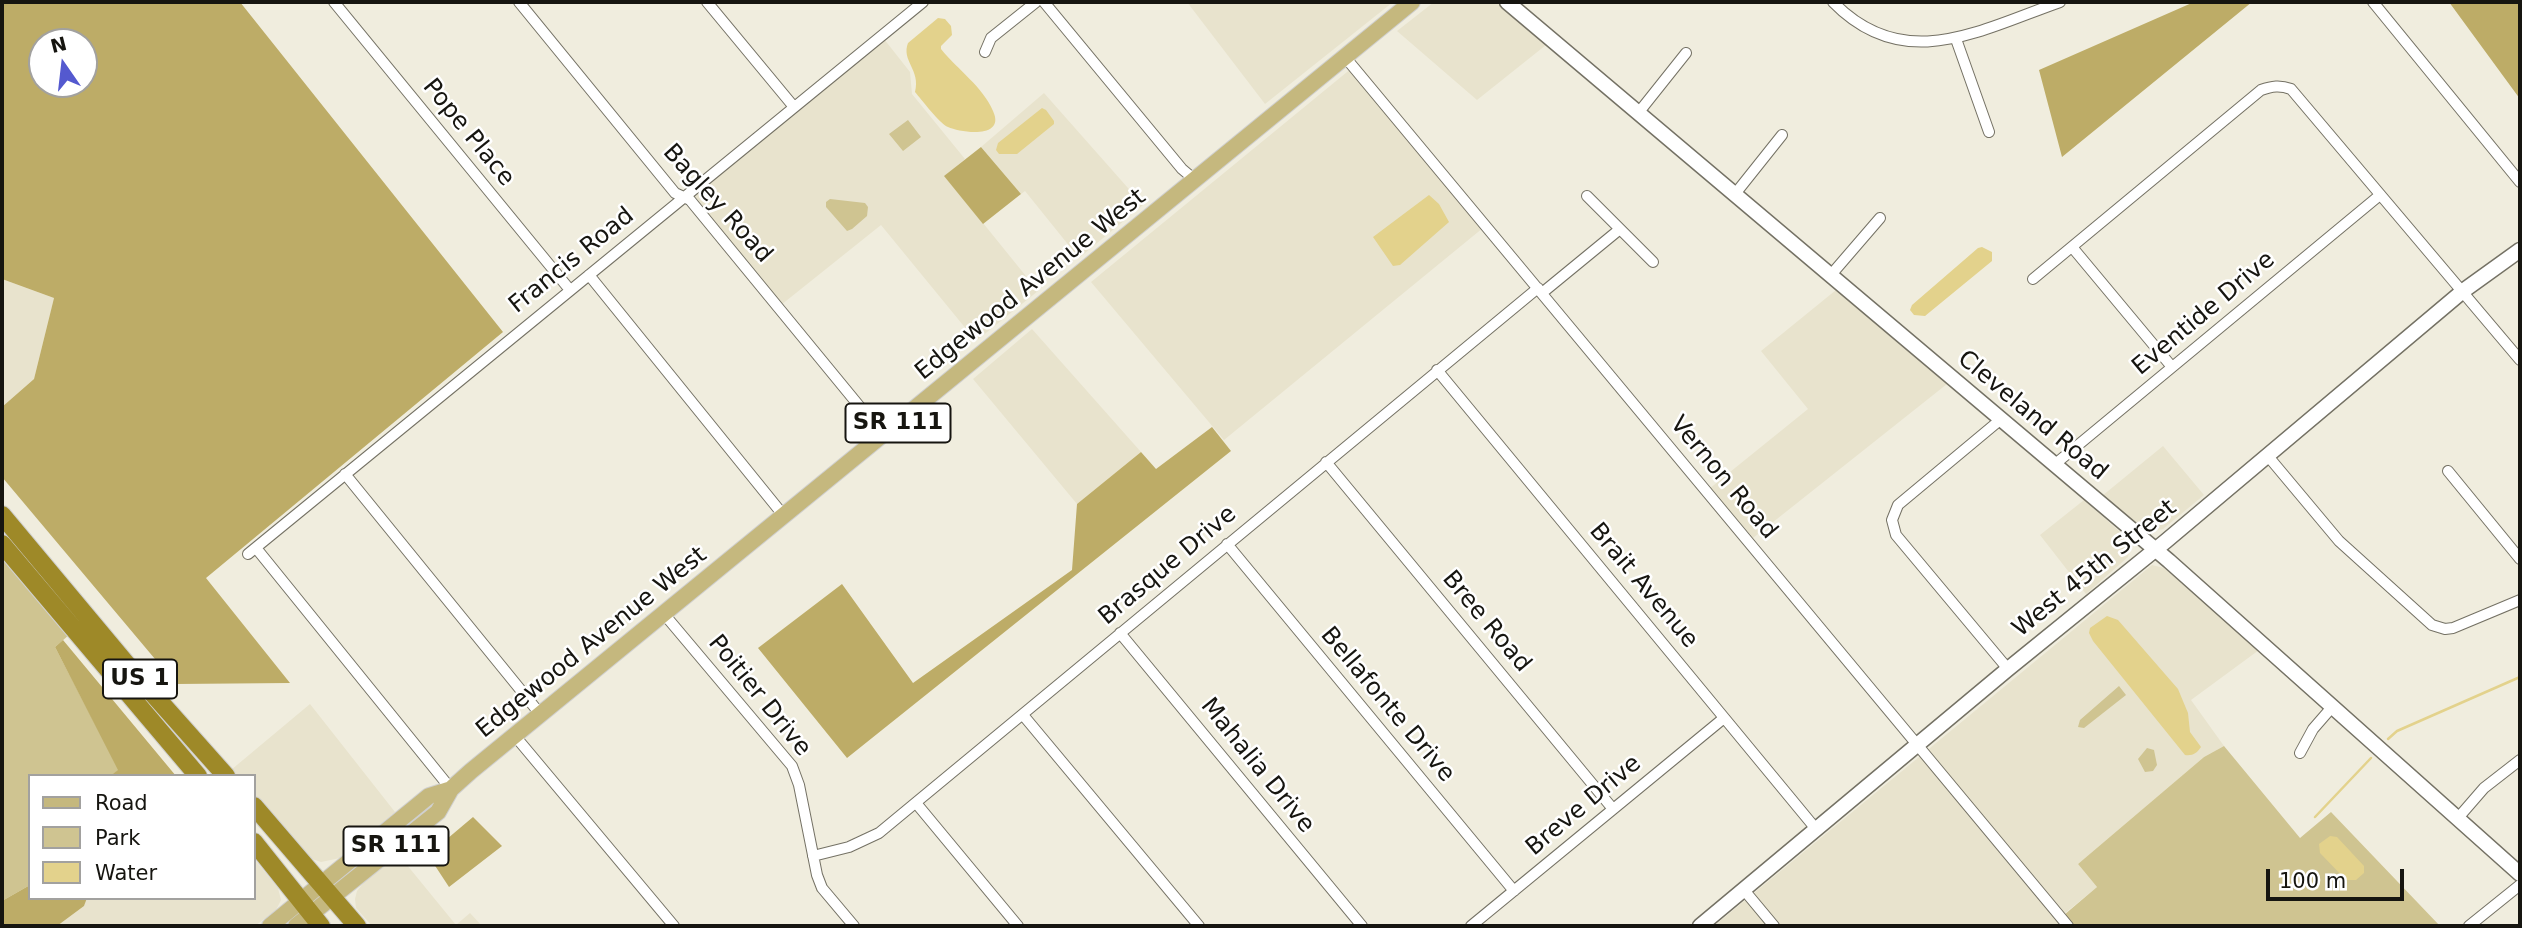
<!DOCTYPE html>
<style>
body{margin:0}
#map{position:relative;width:2522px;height:928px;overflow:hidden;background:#f0edde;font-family:"DejaVu Sans",sans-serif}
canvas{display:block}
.frame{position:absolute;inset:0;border:4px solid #161510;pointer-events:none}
.legend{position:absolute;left:28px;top:774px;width:228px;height:126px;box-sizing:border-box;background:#fff;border:2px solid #a2a19f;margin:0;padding:9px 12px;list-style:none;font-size:21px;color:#161510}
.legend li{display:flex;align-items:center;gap:14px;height:35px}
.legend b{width:35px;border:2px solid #a2a19f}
.north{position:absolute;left:28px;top:28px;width:70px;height:70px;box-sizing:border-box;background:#fff;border:2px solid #a2a19f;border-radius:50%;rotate:346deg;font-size:19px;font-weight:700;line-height:28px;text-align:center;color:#161510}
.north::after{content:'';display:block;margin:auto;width:24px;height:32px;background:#5459cf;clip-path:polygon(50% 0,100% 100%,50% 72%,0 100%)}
.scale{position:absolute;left:2266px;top:869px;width:138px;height:32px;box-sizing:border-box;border:4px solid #161510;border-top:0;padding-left:9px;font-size:21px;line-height:24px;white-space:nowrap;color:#161510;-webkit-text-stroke:5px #fff;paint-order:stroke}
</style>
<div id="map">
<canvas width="2522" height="928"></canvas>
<div class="frame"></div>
<ul class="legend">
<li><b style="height:9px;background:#c5b87e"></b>Road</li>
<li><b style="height:19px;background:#cfc491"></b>Park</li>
<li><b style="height:19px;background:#e3d28c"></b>Water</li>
</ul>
<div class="north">N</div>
<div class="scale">100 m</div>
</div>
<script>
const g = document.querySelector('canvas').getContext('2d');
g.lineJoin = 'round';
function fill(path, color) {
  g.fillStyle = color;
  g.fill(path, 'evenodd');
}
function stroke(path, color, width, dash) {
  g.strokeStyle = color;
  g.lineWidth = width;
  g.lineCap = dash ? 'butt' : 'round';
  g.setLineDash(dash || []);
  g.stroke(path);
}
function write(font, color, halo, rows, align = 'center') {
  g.font = font + ' "DejaVu Sans",sans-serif';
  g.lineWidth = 5;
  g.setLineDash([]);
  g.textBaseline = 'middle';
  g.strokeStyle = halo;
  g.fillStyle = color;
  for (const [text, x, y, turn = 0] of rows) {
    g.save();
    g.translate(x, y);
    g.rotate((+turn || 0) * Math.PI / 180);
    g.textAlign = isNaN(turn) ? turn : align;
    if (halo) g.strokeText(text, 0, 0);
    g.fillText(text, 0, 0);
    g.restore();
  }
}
const built = new Path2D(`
 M1187,2H1393L1265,104Z
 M1434,2H1496L1546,45L1477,100L1397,31Z
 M884,39L910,72L912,94L965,159L945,176L1038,291L976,341L881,225L781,305L693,195Z
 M1358,63L1489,223L1224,440L1091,282Z
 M1044,93L1143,205L1079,258L1025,191L1021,194L981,147Z
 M2,279L54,298L34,379L2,407Z
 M1836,290L1947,384L1753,538L1709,489L1808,409L1761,351Z
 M1032,329L1141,452L1077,504L973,379Z
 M2163,446L2204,495L2163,529L2148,532L2141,529L2102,496Z
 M2084,500L2129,540L2131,545L2128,557L2086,594L2040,535Z
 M2152,565L2164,568L2259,650L2191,700L2224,746L2204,757L2078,864L2097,887L2064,914L2074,926H1714Z
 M310,704L395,812L340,858L321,862L309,858L254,797V776H236L231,770Z
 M398,854L456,925L470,913L482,926H372L356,908L355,899L357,891L364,882Z
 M254,859L278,888L281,900L276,910L255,926H57L84,906L87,898H254Z`);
const green = new Path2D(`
 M908,120L921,137L903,151L889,134Z
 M830,199L865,203L868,207L867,216L852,229L847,231L826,207V202Z
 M2,554L69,635L55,647L119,770L110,776H30V885L2,901Z
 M2119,686L2126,695L2084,728L2078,727L2080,720Z
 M2224,746L2300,838L2331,812L2440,926H2074L2064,915L2097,887L2078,864L2204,757Z
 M2147,748L2154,750L2157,765L2153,771L2145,772L2138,759Z`);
const forest = new Path2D(`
 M2,2H240L503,332L206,578L290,683L176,684L2,477V407L34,379L54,298L2,279ZM84,42V84H42V42Z
 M2194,2H2252L2062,157L2039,70Z
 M2449,2H2520V99Z
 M981,147L1021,194L983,224L944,176Z
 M1212,427L1231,451L847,758L758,648L842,584L913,683L1072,570L1077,504L1141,452L1156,469Z
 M63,640L176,776H110L118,770L55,647Z
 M473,817L502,846L449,887L428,855Z
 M30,885V898H87L84,906L57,926H2V901Z`);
const water = new Path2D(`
 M938,18L945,19L951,26L952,35L941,46V49C958,70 983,87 993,111C1006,139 961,133 948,127C940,124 921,99 915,92C921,70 901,61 908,43Z
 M1042,108L1046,110L1054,121V124L1017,154H999L996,150L998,143Z
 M1429,195L1439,204L1449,222L1400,265L1393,266L1373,237Z
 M1982,247L1992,252V261L1925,316L1914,315L1910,310L1912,305L1978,248Z
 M2107,616L2118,620L2178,689L2188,713L2190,732L2201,747C2197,753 2193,756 2185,755L2093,641L2089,633L2090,628Z
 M2330,836L2337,837L2364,866V873L2356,880H2346L2320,853L2319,844Z`);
const stream = new Path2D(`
 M2388,739L2397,731L2520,677
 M2315,817L2371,758`);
const street = new Path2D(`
 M334,2L570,290
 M519,2L675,193L690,200L883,435
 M707,2L794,107
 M1044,2L1182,169L1195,180
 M1833,2C1904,75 1980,30 2060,2
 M2373,2L2520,182
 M1956,39L1989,132
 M985,52L991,38L1036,2
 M1345,57L2068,926
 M1639,112L1686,53
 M1735,194L1782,135
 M1587,196L1653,262
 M2072,247L2172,367
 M589,275L784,516
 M1830,276L1880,218
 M2033,279L2261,90C2272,86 2280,85 2291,89L2520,360
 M1542,293L1620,229
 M1437,370L1816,829
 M2000,420L1898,505L1892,520L1896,535L2008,669
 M2267,455L2339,541L2432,625L2445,629L2453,628L2520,600
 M1326,462L1613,809
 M2054,465L2380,195
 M2448,471L2520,559
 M345,474L541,715
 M1227,544L1514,891
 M256,548L451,789
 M248,554L923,2
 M664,614L792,766L799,785L817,875L822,888L854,926
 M1120,633L1362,926
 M1023,715L1199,926
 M515,736L674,926
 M2300,753L2313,729L2333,706
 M916,803L1018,926
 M2458,818L2484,788L2520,760
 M813,856L849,847L879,833L1538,288
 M1744,890L1774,926
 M1471,926L1724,718
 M2469,926L2520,885`);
const secondary = new Path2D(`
 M1507,2L2169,561L2520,874
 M1700,926L2008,669L2166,541L2463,291L2520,250`);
const primary = new Path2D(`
 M270,926L429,796L451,789
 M296,926L438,812L451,789L471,771L1412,2`);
const highway = new Path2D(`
 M2,515L129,667L226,776
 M2,544L198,776
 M254,806L357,926
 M254,842L321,926`);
const shields = [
 [898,423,105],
 [140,679,74],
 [396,846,105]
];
const shieldNames = [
 ["SR 111",898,423],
 ["US 1",140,679],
 ["SR 111",396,846]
];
const streetNames = [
 ["Pope Place",468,133,51],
 ["Bagley Road",717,204,48],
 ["Francis Road",572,261,-39],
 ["Edgewood Avenue West",1031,285,-39],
 ["Eventide Drive",2204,314,-40],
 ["Cleveland Road",2032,416,40],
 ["Vernon Road",1723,478,50],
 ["Brasque Drive",1168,566,-40],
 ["West 45th Street",2095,569,-39],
 ["Brait Avenue",1643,586,50],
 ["Bree Road",1486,622,50],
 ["Edgewood Avenue West",592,643,-39],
 ["Poitier Drive",759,696,51],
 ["Bellafonte Drive",1387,705,50],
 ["Mahalia Drive",1257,766,51],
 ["Breve Drive",1584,806,-40]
];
fill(built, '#e8e3cd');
fill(green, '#cfc491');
fill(forest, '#bdac67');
fill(water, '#e3d28c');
stroke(stream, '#e3d28c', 2.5);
stroke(street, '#747164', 12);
stroke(secondary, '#747164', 17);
stroke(primary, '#d0d0cf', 18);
stroke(highway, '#d0d0cf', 20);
stroke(street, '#fff', 10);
stroke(secondary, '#fff', 14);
stroke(primary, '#c5b87e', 16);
stroke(highway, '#9e8928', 18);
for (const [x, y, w] of shields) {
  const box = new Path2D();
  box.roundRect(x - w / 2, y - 19.5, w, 39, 5);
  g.fillStyle = '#fff';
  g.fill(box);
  stroke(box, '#161510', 2);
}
write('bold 23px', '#161510', null, shieldNames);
write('24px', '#161510', '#fff', streetNames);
</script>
